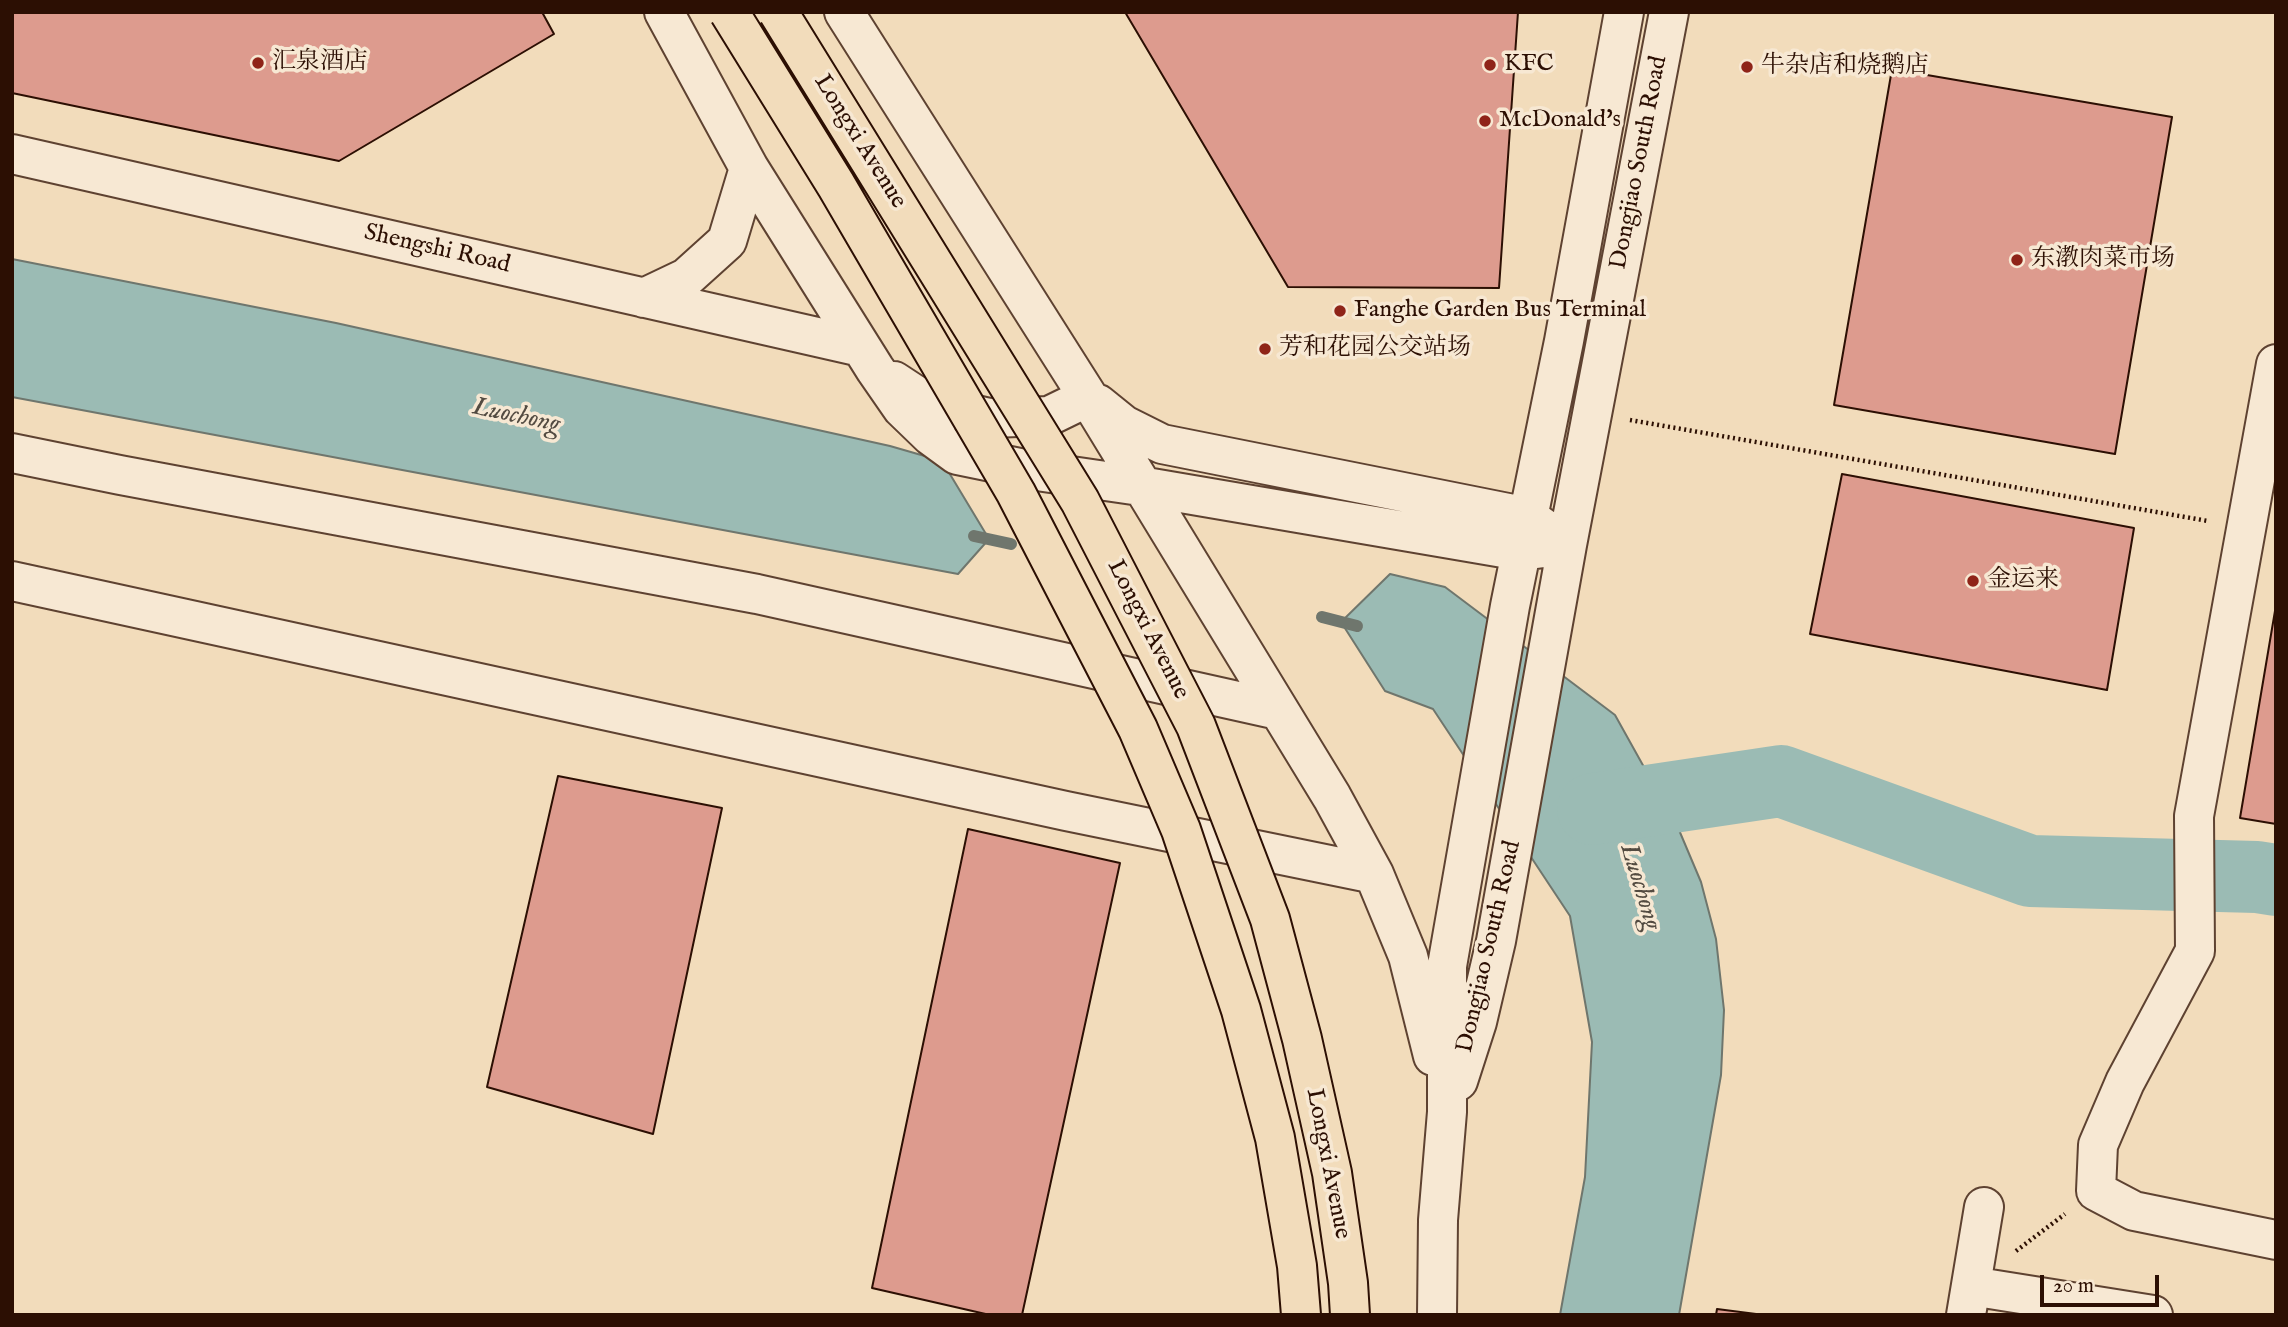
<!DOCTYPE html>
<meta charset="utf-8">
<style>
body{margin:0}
#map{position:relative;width:2288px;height:1327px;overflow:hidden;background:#f2dcbb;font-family:"IM FELL English",serif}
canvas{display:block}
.frame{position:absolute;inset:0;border:14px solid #2c0f03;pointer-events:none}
.scale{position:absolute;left:2040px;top:1275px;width:119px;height:32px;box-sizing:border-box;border:4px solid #2c0f03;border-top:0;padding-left:9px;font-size:21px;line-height:24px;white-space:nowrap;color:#2c0f03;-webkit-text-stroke:5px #f7e8d3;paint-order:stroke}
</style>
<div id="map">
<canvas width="2288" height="1327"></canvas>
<div class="frame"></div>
<div class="scale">20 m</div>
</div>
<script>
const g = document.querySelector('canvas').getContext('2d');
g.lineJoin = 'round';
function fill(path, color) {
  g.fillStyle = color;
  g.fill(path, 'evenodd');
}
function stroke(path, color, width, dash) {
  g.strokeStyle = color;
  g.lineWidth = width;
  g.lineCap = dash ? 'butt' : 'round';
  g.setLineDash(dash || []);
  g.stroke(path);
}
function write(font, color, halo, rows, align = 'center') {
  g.font = font + ' "IM FELL English","Noto Serif SC",serif';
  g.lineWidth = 7;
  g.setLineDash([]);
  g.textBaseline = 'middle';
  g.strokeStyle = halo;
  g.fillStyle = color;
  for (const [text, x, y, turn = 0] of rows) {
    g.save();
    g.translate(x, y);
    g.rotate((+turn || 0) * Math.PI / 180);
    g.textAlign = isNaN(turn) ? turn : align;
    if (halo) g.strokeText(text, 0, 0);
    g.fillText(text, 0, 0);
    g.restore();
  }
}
const water = new Path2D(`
 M12,259L336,323L890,446L942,461L989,539L958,574L12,397Z
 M1390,574L1445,587L1615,715L1679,830L1701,882L1716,939L1724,1010L1721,1075L1679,1315H1560L1585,1177L1592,1042L1570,916L1433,709L1385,691L1341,622Z`);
const stream = new Path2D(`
 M974,536L1011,544
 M1322,617L1357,626`);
const river = new Path2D(`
 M1593,809L1781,781L2030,871L2257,877L2276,880`);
const building = new Path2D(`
 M12,12H542L554,34L339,161L12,93Z
 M1125,12H1518L1499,288L1288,287Z
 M1892,69L2172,117L2115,454L1834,405Z
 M1842,474L2134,528L2107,690L1810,634Z
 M2276,605V824L2240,818Z
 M558,776L722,808L653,1134L487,1087Z
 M968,829L1120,863L1022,1315H990L872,1288Z
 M1717,1309L1764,1315H1716Z`);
const path = new Path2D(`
 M1630,420L2208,521
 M2016,1251L2065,1214`);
const minor = new Path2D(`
 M664,12L749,168L875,369L902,408L931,436L957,455L1030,470L1140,486L1521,551L1567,545
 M844,12L1088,397L1332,797L1374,874L1408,956L1433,1056
 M12,154L861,347
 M644,298L686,278L727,241L749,168
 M2276,364L2194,816L2195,951L2125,1082L2098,1145L2096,1191L2134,1211L2276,1240
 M894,381L929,404L989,418L1049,416L1088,397
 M1098,404L1124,425L1162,444L1528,517L1549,532
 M12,453L120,475L757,594L1278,710
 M12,581L1066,811L1374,874
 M1458,1081L1477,1022L1496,941L1567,545L1669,12
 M1971,1286L2153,1315
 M1437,1315L1438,1220L1447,1112V966L1510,606L1564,341L1624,12
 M1966,1315L1984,1207`);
const majorBridge = new Path2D(`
 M729,12L836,185L1016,493L1138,729L1181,830L1241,1010L1275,1138L1297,1266L1301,1315
 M778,12L1080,501L1196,726L1270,919L1302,1039L1332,1173L1348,1283L1350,1315`);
const markers = [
 [258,63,7,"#8f2418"],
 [1490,65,7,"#8f2418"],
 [1747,67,7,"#8f2418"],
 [1485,121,7,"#8f2418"],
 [2017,260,7,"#8f2418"],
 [1340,311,7,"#8f2418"],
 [1265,349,7,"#8f2418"],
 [1973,581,7,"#8f2418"]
];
const poiNames = [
 ["汇泉酒店",272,63],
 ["KFC",1504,65],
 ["牛杂店和烧鹅店",1761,67],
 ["McDonald's",1499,121],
 ["东漖肉菜市场",2031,260],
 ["Fanghe Garden Bus Terminal",1354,311],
 ["芳和花园公交站场",1279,349],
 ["金运来",1987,581]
];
const streetNames = [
 ["Longxi Avenue",859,142,58],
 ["Dongjiao South Road",1640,163,-79],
 ["Shengshi Road",437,250,13],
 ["Longxi Avenue",1147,630,63],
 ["Dongjiao South Road",1490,947,-77],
 ["Longxi Avenue",1327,1164,79]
];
const waterNames = [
 ["Luochong",516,417,12],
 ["Luochong",1639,887,73]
];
fill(water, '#9bbbb4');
stroke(water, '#6f766d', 2);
stroke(stream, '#6f766d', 12);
stroke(river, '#9bbbb4', 72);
fill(building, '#dd9b8e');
stroke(building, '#2c0f03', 2);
stroke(minor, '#5e4231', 42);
stroke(path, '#2c0f03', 4.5, [2, 3.5]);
stroke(minor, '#f7e8d3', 38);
stroke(majorBridge, '#2c0f03', 42, []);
stroke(majorBridge, '#f2dcbb', 38);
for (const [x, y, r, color] of markers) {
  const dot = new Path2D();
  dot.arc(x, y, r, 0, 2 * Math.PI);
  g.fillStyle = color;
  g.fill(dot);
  stroke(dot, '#f7e8d3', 2.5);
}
write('24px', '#2c0f03', '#f7e8d3', poiNames, 'left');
write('24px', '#2c0f03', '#f7e8d3', streetNames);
write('italic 26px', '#534b41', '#f7e8d3', waterNames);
</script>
